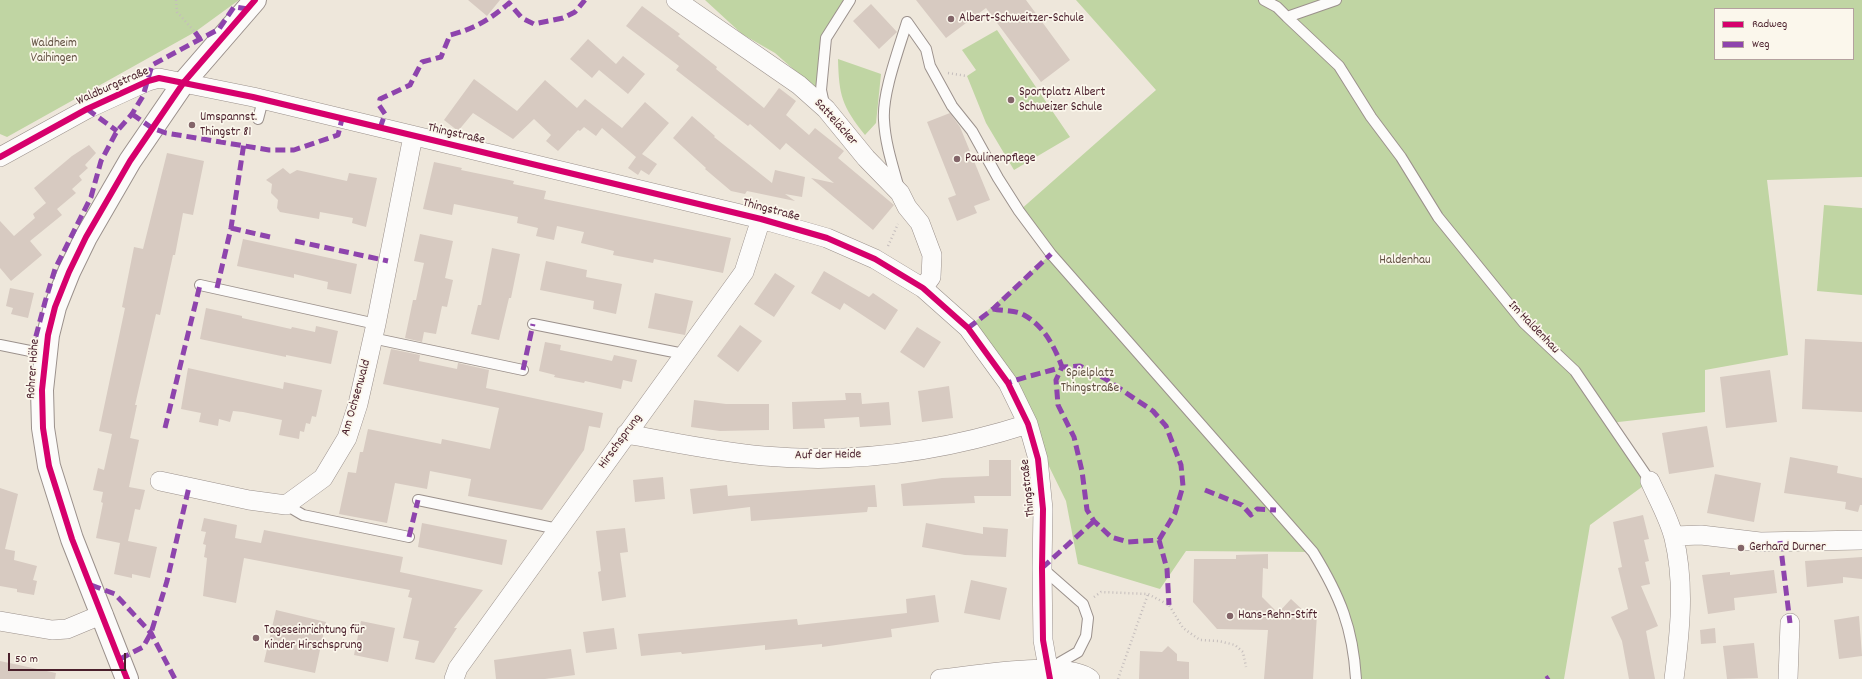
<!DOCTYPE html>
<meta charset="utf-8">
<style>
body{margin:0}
#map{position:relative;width:1862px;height:679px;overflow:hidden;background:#eee7db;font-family:Dekko,sans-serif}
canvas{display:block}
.legend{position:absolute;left:1714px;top:8px;width:140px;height:52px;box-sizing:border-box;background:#fbf7ec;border:1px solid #b4a19f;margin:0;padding:5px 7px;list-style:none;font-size:12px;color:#4a1f2b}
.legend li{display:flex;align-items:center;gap:8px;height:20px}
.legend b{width:20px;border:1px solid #b4a19f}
.scale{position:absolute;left:8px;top:653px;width:118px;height:18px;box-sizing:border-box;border:2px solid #4a1f2b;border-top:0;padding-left:5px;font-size:12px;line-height:14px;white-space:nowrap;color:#4a1f2b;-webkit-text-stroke:3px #fbf7ec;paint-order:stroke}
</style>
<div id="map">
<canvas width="1862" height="679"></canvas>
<ul class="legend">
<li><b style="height:5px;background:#d6006c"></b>Radweg</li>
<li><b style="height:5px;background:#8e44ad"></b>Weg</li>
</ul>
<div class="scale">50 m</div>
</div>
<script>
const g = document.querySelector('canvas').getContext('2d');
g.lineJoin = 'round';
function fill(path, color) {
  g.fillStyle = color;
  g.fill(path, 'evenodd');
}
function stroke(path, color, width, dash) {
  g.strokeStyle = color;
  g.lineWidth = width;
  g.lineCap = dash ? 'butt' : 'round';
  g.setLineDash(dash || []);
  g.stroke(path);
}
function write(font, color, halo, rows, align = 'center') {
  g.font = font + ' Dekko,sans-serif';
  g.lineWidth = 3.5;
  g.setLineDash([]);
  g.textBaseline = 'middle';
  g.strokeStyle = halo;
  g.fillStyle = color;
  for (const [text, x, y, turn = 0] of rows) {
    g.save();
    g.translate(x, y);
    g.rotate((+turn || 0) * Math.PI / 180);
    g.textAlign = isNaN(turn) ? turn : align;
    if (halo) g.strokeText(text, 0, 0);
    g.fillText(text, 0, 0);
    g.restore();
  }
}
const green = new Path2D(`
 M0,0H239L195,32L7,137L0,134Z
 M705,0H852L826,38V109L801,76L775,53L742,34Z
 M1076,0H1862V177L1767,180L1788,355L1705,370V412L1610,423L1650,481L1590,525L1564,679H1356L1345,613L1313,552L1186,551L1160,589L1078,564L1066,501L1008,383L968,328L1051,254L1019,211L1156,90ZM1715,9H1853V59H1715Z
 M997,30L1070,137L1014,170L986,123L967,76L976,70L962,50Z
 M838,59L881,74L876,123L865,135C842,106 839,96 838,59Z
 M1824,205L1862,208V295L1817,291Z`);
const building = new Path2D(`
 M468,0H500L487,16Z
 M916,0H1026L1070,60L1041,82L986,8L946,38Z
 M871,4L897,32L879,49L853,21Z
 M642,6L680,34L678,36L717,67L716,69L764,108L779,88L796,101L786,115L809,135L815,128L844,151L838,158L894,205L873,230L811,178L834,183L786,143L780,150L750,124L748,126L676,70L679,66L626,26Z
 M588,39L616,64L623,56L645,74L628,94L599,70L592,78L570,59Z
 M474,79L517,111L545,80L577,108L585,99L622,128L645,102L669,123L642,154L657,164L649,175L641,170L638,175L628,168L636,157L602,128L596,136L584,127L580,131L578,130L558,151L546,141L551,135L534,119L513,139L473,113L458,131L444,120Z
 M950,113L960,127L990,200L974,206L977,213L957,221L948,198L956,195L927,122Z
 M692,116L715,136L714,137L772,183L775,170L805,177L802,197L785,194L795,201L747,191L745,194L731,191L705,169L706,168L673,138Z
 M89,145L96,153L85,165L88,168L79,176L82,180L72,189L76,193L57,209L62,215L30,241L42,255L11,281L0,268V221L14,236L35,218L33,214L46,203L34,188L72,156Z
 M167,153L204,161L193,215L183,213L175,255H173L160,315L156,314L135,405H137L130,438L139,440L129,487L145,490L140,510L135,509L128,541L157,547L150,578L132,574V578L114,574L120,543L96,538L103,503L101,502L103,492L93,490L98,468L104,470L112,434L99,431L125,308L122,307L134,247L143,249Z
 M434,162L462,168L461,170L514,181L513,184L546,191L544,199L731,238L723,273L654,259L653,263L613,255L614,251L581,243L584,232L557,226L554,240L536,236L538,228L517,223L518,217L454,204L452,215L423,209Z
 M283,168L290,174L297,170L347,181L349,173L377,178L366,227L352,223L353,218L320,212L319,219L280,212L277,208L278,200L271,193L272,184L266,180Z
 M420,234L453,241L445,278L453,280L447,307L442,306L436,334L424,332L422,342L405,338L413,300H416L424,263L414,261Z
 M243,239L357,264L351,294L327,289L328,282L294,274V278L237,266Z
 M492,248L520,254L511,298H509L499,340L471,334L478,305H481Z
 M546,261L587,270L586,277L622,284L616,314L593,309L594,301L540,290Z
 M824,271L869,297L873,293L898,310L885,330L844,303L840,310L811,293Z
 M775,273L795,286L774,317L754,304Z
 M10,288L34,293L28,318L11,314L13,308L6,306Z
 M655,293L693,301L685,335L648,328Z
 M206,308L242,316V318L291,329L292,327L315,332L316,326L338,331L331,364L286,355V357L200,339Z
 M740,325L762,341L738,372L717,356Z
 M917,327L941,342L924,368L900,352Z
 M1805,339L1862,342V412L1802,409Z
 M545,342L561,345L560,350L603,359L612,361L614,355L637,360L632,382L623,380L621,389L585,381L584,383L554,377L555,375L539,371Z
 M391,349L420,355L419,361L457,369L458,363L489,370L486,388L603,413L600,428L589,426L584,450L542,510L468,496L471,479L430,471L427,489L395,483L387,523L339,514L348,472L356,473L360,452H363L368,429L441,444L442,439L490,449L499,408L383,384Z
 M188,368L283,389L284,382L322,390L316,417L312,416L310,424L306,423L304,432L300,431L299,439L279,435L282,420L243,412L233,411L230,422L219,419L218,426L199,422L201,413L181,409Z
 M1770,370L1777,422L1726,428L1720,377Z
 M949,386L953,418L922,422L918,391Z
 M845,393H861L862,404L889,402L891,425L860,427L859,417L824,419L825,428L793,429L792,402L846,400Z
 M694,400L726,404H769V430L720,431L691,427Z
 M1707,426L1714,467L1669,474L1662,433Z
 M1790,457L1838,466L1837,473L1862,478V505H1860L1858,512L1845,509L1846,502L1784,493Z
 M989,460H1011V496H974L975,503L903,506L901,484L942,478L989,476Z
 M1715,474L1761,483L1754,522L1707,513Z
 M663,477L665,499L635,502L633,480Z
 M727,485L728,496L875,485L877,507H868L867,512L751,521L750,507L693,514L690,489Z
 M0,488L18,494L5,549L15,551L14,560L37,566L33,580L37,581L34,595L17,592V589L0,586Z
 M1643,515L1649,539L1644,540L1649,561L1645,562L1650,584L1641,586L1658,626L1646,631L1655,679H1629L1622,641L1611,617L1628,609L1618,568L1622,567L1613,522Z
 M204,518L237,525L235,538L261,543L264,530L403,557L400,572L483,590L454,628H457L434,663L415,659L419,641L403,638L412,598L408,597L410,590L244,558L236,603L203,596L207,558L204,557L206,545L203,544L206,532L201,531Z
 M422,523L507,540L502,565L418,547Z
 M926,523L983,534V527L1008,529L1006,557L965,555L922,547Z
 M625,528L628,552L620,553L626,597L602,601L598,572L601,571L596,531Z
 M1268,554V569L1263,568L1262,597L1278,613L1291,599L1306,613L1317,614L1313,679H1264L1268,630L1217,629L1193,602L1194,559H1236V555Z
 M1862,557V579L1843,577V583L1807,587L1805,561Z
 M1774,570L1777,593L1734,598L1735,610L1708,614L1702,575L1730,572V575Z
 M971,580L1007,588L1000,620L964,613Z
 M935,595L939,622L891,629L892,637L822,647V644L765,650V645L682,654L681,652L641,656L638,634L797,619L798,625L907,613L906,599Z
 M276,610L326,622L315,673L264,662Z
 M1859,616L1862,656L1839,659L1834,620Z
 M361,621L395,628L388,662L354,655Z
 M614,628L617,649L586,653L583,632Z
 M1715,628L1716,643L1701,644L1700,630Z
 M1754,643L1758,678L1727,679L1723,646Z
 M1168,646L1177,654V661L1189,662V679H1139L1140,651L1162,652Z
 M571,649L575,675L545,679H496L494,660Z
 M0,661L56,673L55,679H0Z`);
const path = new Path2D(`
 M176,0L177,12L195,32
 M948,73L967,76
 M888,246L898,224
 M1094,597L1101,592L1148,594L1169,605L1183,628L1200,640L1219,641L1235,645L1243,652L1246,667
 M1118,679L1148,594`);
const service = new Path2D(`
 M1264,0L1277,7L1287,17L1336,0
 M1287,17L1339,66L1371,117L1401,157L1438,217L1524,323L1575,371L1650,481
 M907,22L926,49L930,66L952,106L972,131L998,178L1019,211L1051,254L1313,552C1340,596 1353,628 1356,679
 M824,104L821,90L826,38L850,0
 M258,119L263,100
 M898,185C892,164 885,142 884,120C882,93 899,49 907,22
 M200,285L376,324
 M533,324L684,354
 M372,338L523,370
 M0,345L45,354
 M418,500L558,529
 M286,505L303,515L409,537
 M1042,568L1083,604L1088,618L1086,636L1078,652L1052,667`);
const minor = new Path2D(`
 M676,0L799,85L826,109L866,158L900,193L907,207L920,223L932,255L931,277L923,288
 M0,157L87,109L148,81L159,78L253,97L761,219L827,238L875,259L923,288L968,328L1008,383L1028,424L1038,459L1043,509L1042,568L1043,640L1050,679
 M626,434C672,442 718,452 764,456C853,464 944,451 1028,424
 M160,481L249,500L286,505L323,478L347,438L358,404L376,324L413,136
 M1650,481C1658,499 1669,518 1674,538C1685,584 1680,632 1674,679
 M1674,536L1701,535L1760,542L1862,540
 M0,621L52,630L67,629L103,614
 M454,679L458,668L744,272L761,219
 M940,679C972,676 1067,659 1090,679
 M1788,679L1790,623`);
const tertiary = new Path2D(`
 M127,679L72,539L49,466L43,428L42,390L48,335L55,307L69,272L86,237L130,161L184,82L255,0`);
const quiet = new Path2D(`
 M195,32L200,39
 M87,109L117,131
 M132,114L152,128L166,133L269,150H294L338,135L342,119
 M380,128L385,114L379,105L380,99L410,85L422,62L441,57L450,35C474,29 491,19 509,3L522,18L534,24L563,18L575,12L585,0
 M231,228L270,237
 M295,241L388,261
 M217,288L231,228L244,143
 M993,309C1002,311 1016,310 1024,315C1043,325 1055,347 1062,367C1044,373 1026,376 1008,383
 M968,328L993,309L1051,254
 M32,351L45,302L55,269L91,197L101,161L117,131L132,114L143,96L152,65L219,29L234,7L248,9
 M523,370L533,324
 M165,428L200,285
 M1205,490L1242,505L1251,515L1257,509L1276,510
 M409,537L418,500
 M1159,540L1175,513L1183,486L1181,465L1166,426L1153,411L1104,378L1080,366L1062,367L1056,380L1058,405L1074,437L1082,471L1087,510L1094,521L1111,537L1128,542L1159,540L1167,569L1169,605
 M1780,541L1790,623
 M1042,568L1094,521
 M91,585L115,594L151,633L175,679
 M120,659L143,647L151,633L167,581L189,487
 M1546,679L1549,677`);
const cycleway = new Path2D(`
 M0,157L87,109L148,81L159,78L253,97L761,219L827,238L875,259L923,288L968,328L1008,383L1028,424L1038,459L1043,509L1042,568L1043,640L1050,679
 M127,679L72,539L49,466L43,428L42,390L48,335L55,307L69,272L86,237L130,161L184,82L255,0`);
const markers = [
 [951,19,4,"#836569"],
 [1011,100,4,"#836569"],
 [192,125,4,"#836569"],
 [957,159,4,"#836569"],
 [1741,548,4,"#836569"],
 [1230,616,4,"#836569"],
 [256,638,4,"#836569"]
];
const poiNames = [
 ["Albert-Schweitzer-Schule",959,19],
 ["Sportplatz Albert",1019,93],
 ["Schweizer Schule",1019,108],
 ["Umspannst.",200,118],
 ["Thingstr 81",200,133],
 ["Paulinenpflege",965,159],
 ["Gerhard Durner",1749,548],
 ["Hans-Rehn-Stift",1238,616],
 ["Tageseinrichtung für",264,631],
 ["Kinder Hirschsprung",264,646]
];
const parkNames = [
 ["Waldheim",54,44],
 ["Vaihingen",54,59],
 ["Haldenhau",1405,261],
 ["Spielplatz",1090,374],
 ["Thingstraße",1090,389]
];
const streetNames = [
 ["Waldburgstraße",113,87,-24],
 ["Satteläcker",835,123,48],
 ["Thingstraße",456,135,13],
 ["Thingstraße",771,211,15],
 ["Im Haldenhau",1533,328,46],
 ["Rohrer Höhe",34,369,-86],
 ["Am Ochsenwald",357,398,-74],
 ["Hirschsprung",621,442,-54],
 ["Auf der Heide",828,456,-1],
 ["Thingstraße",1029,488,-96]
];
fill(green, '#c0d5a3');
fill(building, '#d7cac1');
stroke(service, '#9b918c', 12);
stroke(minor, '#9b918c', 20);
stroke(tertiary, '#9b918c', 24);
stroke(path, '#c4bdbc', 2.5, [1, 3]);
stroke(service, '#fcfbfa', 10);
stroke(minor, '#fcfbfa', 19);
stroke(tertiary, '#fcfbfa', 22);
stroke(quiet, '#8e44ad', 5, [10, 5]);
stroke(cycleway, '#d6006c', 6);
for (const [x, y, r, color] of markers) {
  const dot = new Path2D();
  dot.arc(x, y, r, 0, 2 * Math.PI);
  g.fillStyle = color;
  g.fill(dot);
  stroke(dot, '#fbf7ec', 1.5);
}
write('13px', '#4a1f2b', '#fbf7ec', poiNames, 'left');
write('13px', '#625142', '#fbf7ec', parkNames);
write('13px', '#4a1f2b', '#fbf7ec', streetNames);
</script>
